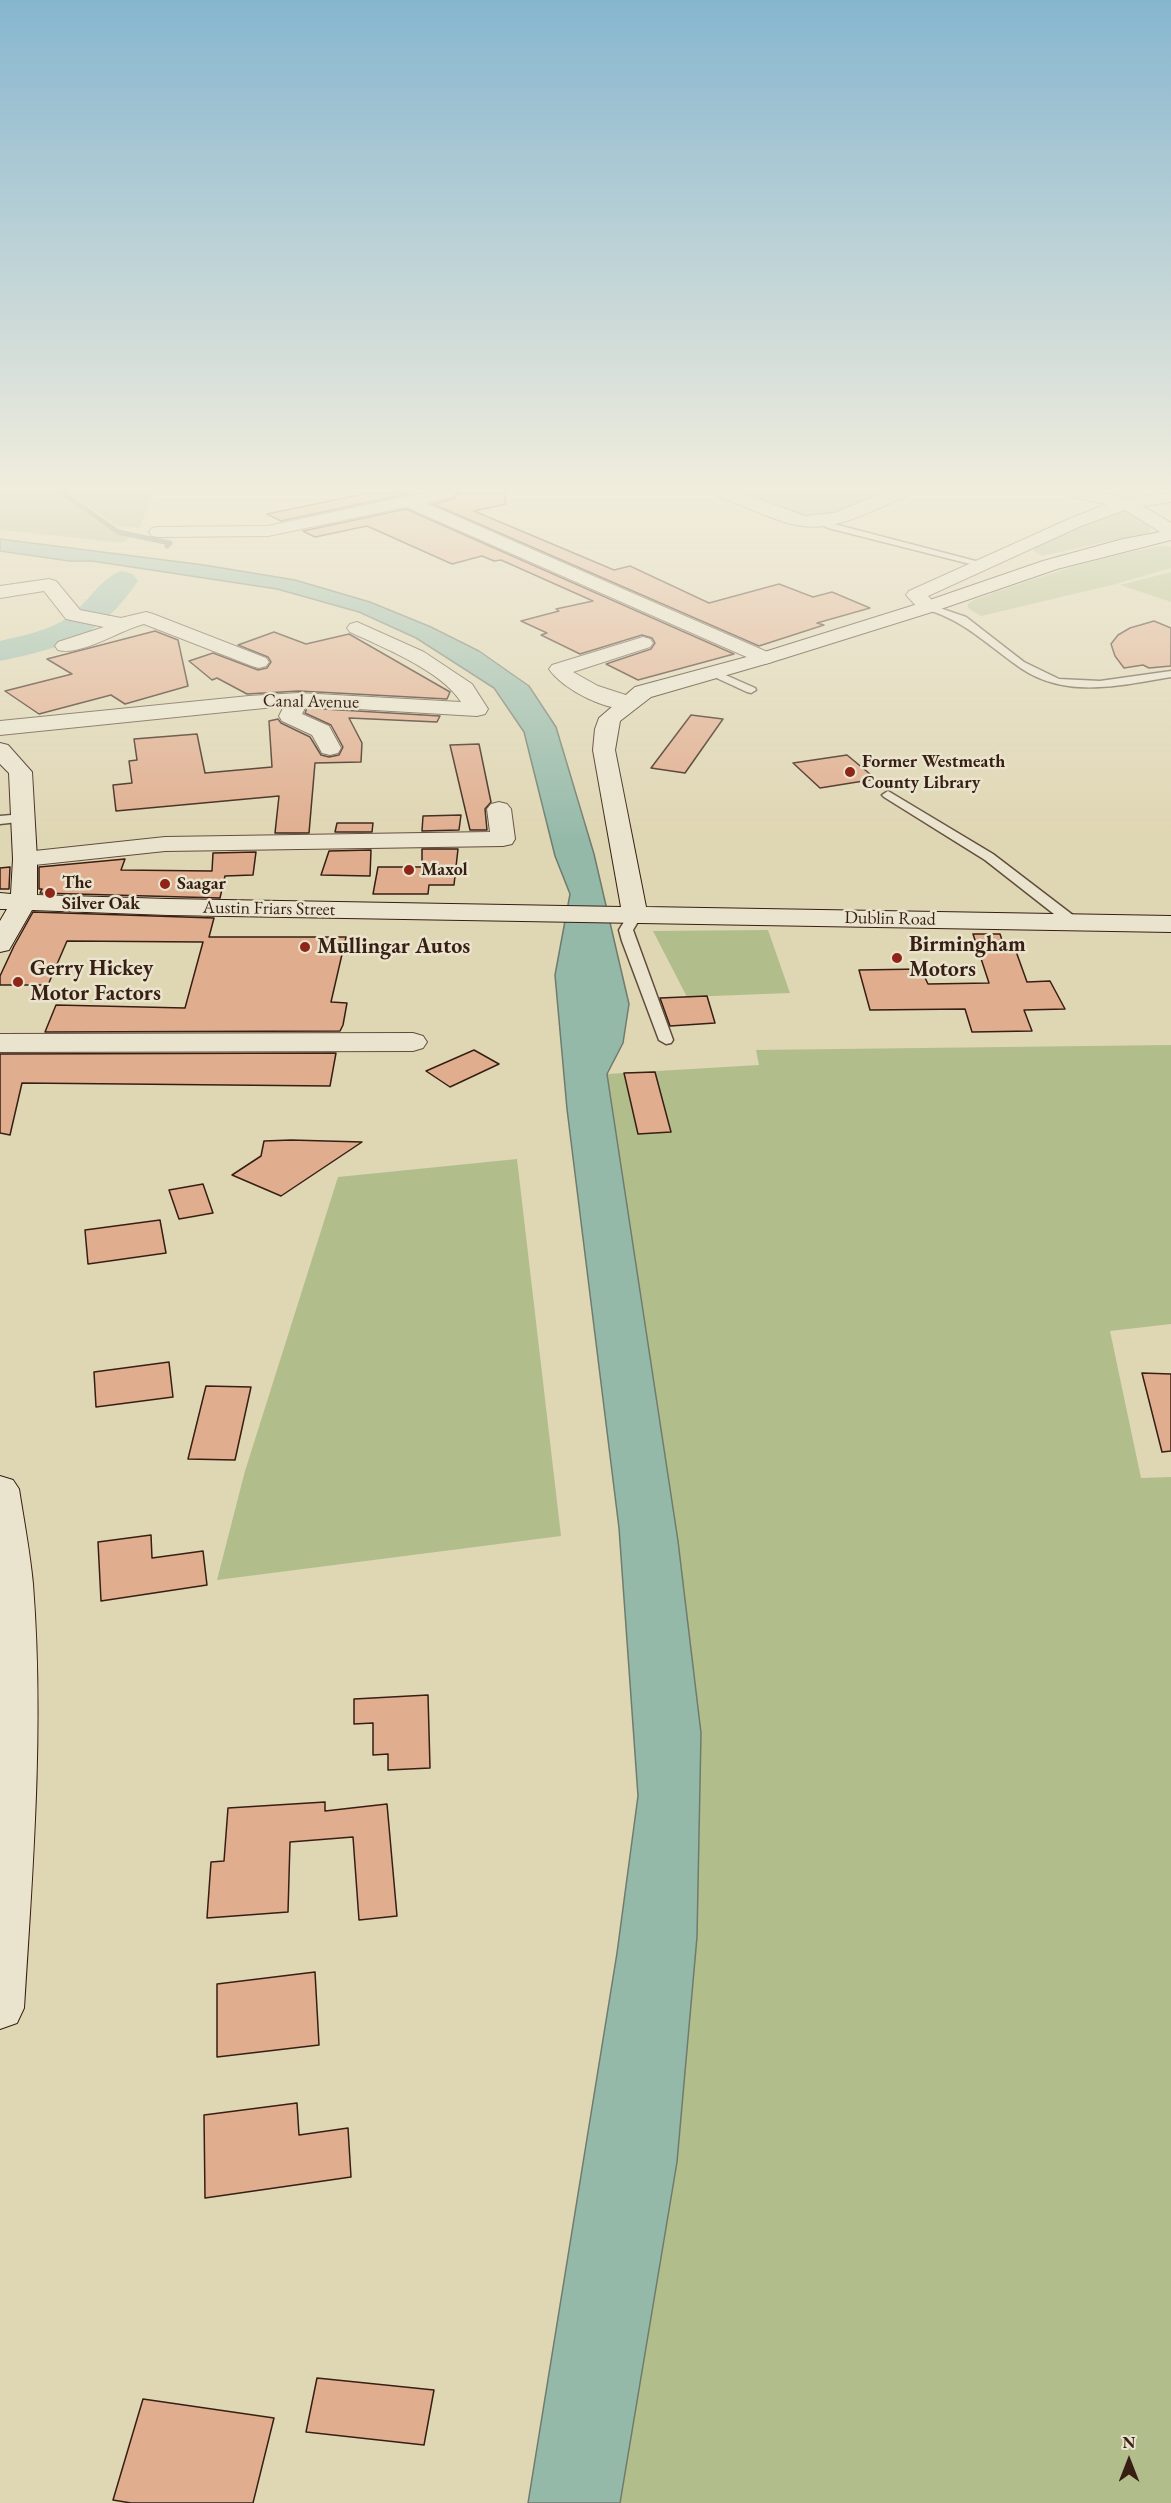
<!DOCTYPE html>
<style>
body{margin:0}
#map{position:relative;width:1171px;height:2503px;overflow:hidden;background:#dfd6b3;font-family:"EB Garamond",serif}
canvas{display:block}
.north{position:absolute;left:1099px;top:2431px;width:60px;height:60px;-webkit-text-stroke:4px #eae4ce;paint-order:stroke;rotate:0deg;font-size:16px;font-weight:700;line-height:24px;text-align:center;color:#371f14}
.north::after{content:'';display:block;margin:auto;width:21px;height:27px;background:#371f14;clip-path:polygon(50% 0,100% 100%,50% 72%,0 100%)}
</style>
<div id="map">
<canvas width="1171" height="2503"></canvas>
<div class="north">N</div>
</div>
<script>
const g = document.querySelector('canvas').getContext('2d');
g.lineJoin = 'round';
function fill(path, color) {
  g.fillStyle = color;
  g.fill(path, 'evenodd');
}
function stroke(path, color, width, dash) {
  g.strokeStyle = color;
  g.lineWidth = width;
  g.lineCap = dash ? 'butt' : 'round';
  g.setLineDash(dash || []);
  g.stroke(path);
}
function write(font, color, halo, rows, align = 'center') {
  g.font = font + ' "EB Garamond",serif';
  g.lineWidth = 5;
  g.setLineDash([]);
  g.textBaseline = 'middle';
  g.strokeStyle = halo;
  g.fillStyle = color;
  for (const [text, x, y, turn = 0] of rows) {
    g.save();
    g.translate(x, y);
    g.rotate((+turn || 0) * Math.PI / 180);
    g.textAlign = isNaN(turn) ? turn : align;
    if (halo) g.strokeText(text, 0, 0);
    g.fillText(text, 0, 0);
    g.restore();
  }
}
const green = new Path2D(`
 M0,493H63L118,532L133,535L123,543L0,530Z
 M68,493H154L139,528L117,526Z
 M738,493H886L827,518L808,519Z
 M1119,511L1137,514L1157,527H1151L1150,532L1042,556L1033,551L1038,545L1086,522Z
 M1163,546L1171,547V568L1112,585L981,616L968,608V604L974,600C1035,578 1099,556 1163,546Z
 M1171,572V602L1120,585Z
 M768,930L790,993L687,997L653,931Z
 M1171,1045V1324L1110,1331L1141,1478L1171,1477V2503H620L697,1937L701,1733L678,1541L607,1074L759,1065L756,1050Z
 M517,1159L561,1536L217,1580L245,1471L338,1177Z`);
const water = new Path2D(`
 M0,539L204,565L295,580L370,602L431,627L479,651L529,686L556,727L594,854L629,1004L623,1043L607,1074L678,1541L701,1733L697,1937L677,2162L620,2503H528L617,1953L638,1796L619,1528L567,1109L555,975L570,894L555,856L524,732L494,688L416,638L359,612L277,589L92,561H69L0,551Z`);
const stream = new Path2D(`
 M63,493L118,532L170,543L167,546`);
const river = new Path2D(`
 M122,571L133,574L138,581C98,639 65,647 0,661V641C24,635 49,631 70,616C88,603 101,577 122,571Z`);
const building = new Path2D(`
 M369,493H411L281,521L267,514Z
 M458,493H504L506,504L474,511L614,570L630,566L709,603L779,584L813,597L832,592L870,608L817,623L824,625L759,646L433,504L453,499Z
 M406,509L734,654L638,680L606,664L651,649L655,643L652,638L642,635L580,654L541,635L547,633L521,621L559,611L556,609L593,601L501,560L494,561L482,556L452,564L367,526L315,537L303,531Z
 M1154,621L1171,628V666L1149,668L1143,665L1124,668L1115,656L1111,644L1118,635L1130,628Z
 M155,631L178,640L188,686L125,704L111,695L39,714L5,691L72,674L47,659Z
 M274,632L306,644L349,634L450,692L447,699L299,691L247,694L217,678L212,680L189,661L213,653L258,670L267,668L271,662L268,657L238,645Z
 M307,708L440,716L437,722L349,718L362,743L361,762L315,763L309,833H275L279,796L116,811L113,785L132,783L129,761L137,760L134,739L197,734L205,773L272,767L269,721L278,719L281,723L310,737L321,755L329,757L339,755L343,747L331,725L305,713Z
 M691,715L723,719L685,773L651,768Z
 M479,744L491,802L485,809L487,830H470L450,745Z
 M847,755L876,779L820,788L793,763Z
 M461,815L459,830L422,831L423,816Z
 M337,823H373L372,832H335Z
 M422,849H458L454,885H429L428,894H373L378,867H422Z
 M371,850L370,876L321,875L329,851Z
 M256,852L253,875L225,876L220,898L40,893L42,889H39V867L125,859L121,870L212,871L213,853Z
 M10,867L9,889H0V868Z
 M33,912L214,918L209,937H346L331,1002L347,1003L343,1025L340,1031L45,1032L56,1005L185,1008L203,942L67,941L48,985H0V976L14,946Z
 M973,934H1000L1003,943H1013L1027,982L1050,981L1065,1009L1024,1010L1032,1031L972,1032L965,1009L870,1010L859,970L921,969L928,984L989,983Z
 M707,996L715,1023L670,1026L660,998Z
 M474,1050L499,1064L450,1087L426,1071Z
 M336,1053L330,1086L22,1083L10,1135L0,1133V1054Z
 M655,1072L671,1132L638,1134L624,1073Z
 M264,1141L291,1140L362,1142L281,1196L232,1175L261,1156Z
 M203,1184L213,1213L179,1219L169,1190Z
 M160,1220L166,1253L88,1264L85,1230Z
 M169,1362L173,1397L96,1407L94,1372Z
 M1142,1373L1171,1374V1451L1162,1452Z
 M206,1386L251,1387L235,1460L188,1459Z
 M151,1535L152,1558L203,1551L207,1585L101,1601L98,1542Z
 M428,1695L430,1768L388,1770V1754L373,1755V1723L354,1724V1699Z
 M325,1802V1811L387,1804L397,1916L359,1920L353,1837L290,1842L288,1912L207,1918L211,1862L224,1861L228,1808Z
 M315,1972L319,2045L217,2057V1984Z
 M297,2103L299,2135L348,2128L351,2177L205,2198L204,2115Z
 M317,2378L434,2390L424,2445L306,2432Z
 M143,2399L274,2418L253,2503H131L113,2500Z`);
const lane = new Path2D(`
 M819,519H825L834,524L987,564L982,567L828,528L819,523Z
 M928,604L966,617L1024,662L1059,679L1100,681L1171,671V677C1117,686 1062,700 1015,664C983,641 963,620 925,609L923,607Z
 M712,669L755,688L756,690L751,693L747,692L708,674L707,672Z
 M888,791L993,854L1078,919L1080,922L1078,925H1068L985,860L884,797L882,795Z
 M23,814L29,818L27,821L0,824V816Z
 M635,911L642,915L633,930L673,1040L671,1043L666,1044L659,1040L622,941L619,930L630,912Z`);
const street = new Path2D(`
 M422,493H456L453,497L426,503L772,654L775,658L772,662L765,664L758,662L406,507L268,536L158,537L152,536L149,532L152,528L158,527L268,526Z
 M716,493H742L805,516L834,513L883,493H907L904,497C873,510 837,531 802,526C778,523 743,505 719,497Z
 M1070,493H1104L1128,498L1171,493V502L1143,506L1171,523V536L1165,535L1125,510L1081,526L928,596L938,607L935,611H921L906,595L909,591L1069,519L1107,504L1073,497Z
 M49,579L56,581L80,610L121,618L146,612L153,614L266,658L269,662L266,666L259,668L252,666L144,624C120,630 82,656 58,650L55,646L58,642L104,627L66,619L44,591L0,598V586Z
 M357,622L424,652L472,684L488,709L485,714L477,716L306,706L302,714L329,726L341,748L338,753L330,755L322,753L312,735L282,721L279,716L284,706L0,735V721L249,696L299,693L461,702C442,671 382,647 350,632L347,628L350,624Z
 M643,637L650,639L653,643L650,647L573,672L598,686L635,698L638,703L635,708C610,714 562,689 549,669L552,665Z
 M499,802L507,804L511,809L515,839L512,844L503,846L165,851L25,866L16,864L13,859L16,854L25,852L165,837L490,832L487,809L491,804Z
 M413,1033L423,1036L427,1042L423,1048L413,1051L0,1052V1034Z`);
const secondary = new Path2D(`
 M1171,530V540L1057,569L935,611L772,662L651,697L620,721L615,750L646,907L1171,916V932L168,915L32,910L9,950L0,952V921L7,909H0V893L11,894L13,859L9,773L0,764V743L8,745L32,772L37,859V895L168,899L621,907L593,750L595,729L599,718L635,687L758,654L921,603L1043,561L1123,539Z
 M0,1476L13,1480L19,1489C24,1521 30,1552 33,1584C44,1725 33,1867 24,2008L17,2023L0,2029Z`);
const markers = [
 [850,772,6,"#8f2418"],
 [409,870,6,"#8f2418"],
 [165,884,6,"#8f2418"],
 [50,893,6,"#8f2418"],
 [305,947,6,"#8f2418"],
 [897,958,6,"#8f2418"],
 [18,982,6,"#8f2418"]
];
const farStreetnames = [
 ["Canal Avenue",311,702,1],
 ["Austin Friars Street",269,909,1],
 ["Dublin Road",890,919,1]
];
const farPoinames = [
 ["Former Westmeath",862,762],
 ["County Library",862,783],
 ["Maxol",421,870],
 ["The",62,883],
 ["Silver Oak",62,904],
 ["Saagar",177,884]
];
const poiNames = [
 ["Birmingham",909,945],
 ["Motors",909,970],
 ["Mullingar Autos",317,947],
 ["Gerry Hickey",30,969],
 ["Motor Factors",30,994]
];
fill(green, '#b2bd8c');
fill(water, '#94b9a9');
stroke(water, '#6f7b6d', 1.5);
stroke(stream, '#6f7b6d', 5);
fill(river, '#94b9a9');
fill(building, '#e0ad8e');
stroke(building, '#371f14', 1.5);
stroke(lane, '#614d3c', 3);
stroke(street, '#614d3c', 2);
stroke(secondary, '#371f14', 2);
fill(lane, '#eae4ce');
fill(street, '#eae4ce');
fill(secondary, '#eae4ce');
const sky = g.createLinearGradient(0, 0, 0, 844);
sky.addColorStop(0, '#86b6cf');
sky.addColorStop(0.58, '#f1eddd');
sky.addColorStop(1, '#f1eddd00');
g.fillStyle = sky;
g.fillRect(0, 0, 1171, 844);
for (const [x, y, r, color] of markers) {
  const dot = new Path2D();
  dot.arc(x, y, r, 0, 2 * Math.PI);
  g.fillStyle = color;
  g.fill(dot);
  stroke(dot, '#eae4ce', 2);
}
write('18px', '#371f14', '#eae4ce', farStreetnames);
write('bold 18px', '#371f14', '#eae4ce', farPoinames, 'left');
write('bold 22px', '#371f14', '#eae4ce', poiNames, 'left');
</script>
